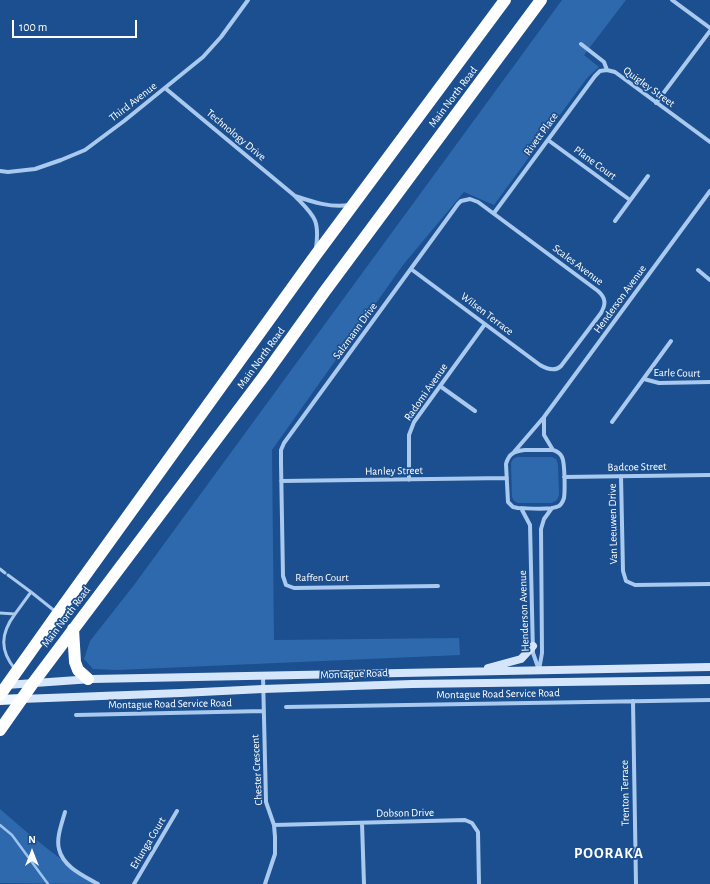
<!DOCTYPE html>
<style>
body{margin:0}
#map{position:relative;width:710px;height:884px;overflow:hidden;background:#1b4f8f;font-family:"Alegreya Sans",sans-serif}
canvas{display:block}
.north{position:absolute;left:12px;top:832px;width:40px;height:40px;-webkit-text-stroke:3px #1b4f8f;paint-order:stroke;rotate:0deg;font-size:11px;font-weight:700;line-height:16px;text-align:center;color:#fff}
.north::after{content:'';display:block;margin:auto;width:14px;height:18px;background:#fff;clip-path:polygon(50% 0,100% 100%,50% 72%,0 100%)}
.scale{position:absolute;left:12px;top:20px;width:125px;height:18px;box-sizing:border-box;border:2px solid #fff;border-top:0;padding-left:5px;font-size:12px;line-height:14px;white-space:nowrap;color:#fff;-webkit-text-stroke:3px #1b4f8f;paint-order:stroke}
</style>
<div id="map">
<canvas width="710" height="884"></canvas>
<div class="north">N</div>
<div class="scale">100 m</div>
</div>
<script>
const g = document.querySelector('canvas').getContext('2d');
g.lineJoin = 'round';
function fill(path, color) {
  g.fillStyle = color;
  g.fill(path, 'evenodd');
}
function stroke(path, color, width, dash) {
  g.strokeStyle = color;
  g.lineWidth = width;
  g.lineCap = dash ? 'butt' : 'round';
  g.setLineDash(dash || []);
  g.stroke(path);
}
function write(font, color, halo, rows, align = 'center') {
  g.font = font + ' "Alegreya Sans",sans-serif';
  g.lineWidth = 3.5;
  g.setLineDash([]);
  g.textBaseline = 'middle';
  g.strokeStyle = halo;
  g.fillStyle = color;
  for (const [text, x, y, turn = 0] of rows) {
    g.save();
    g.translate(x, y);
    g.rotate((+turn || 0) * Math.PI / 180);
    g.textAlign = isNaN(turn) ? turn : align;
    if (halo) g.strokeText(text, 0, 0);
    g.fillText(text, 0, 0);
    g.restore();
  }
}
const green = new Path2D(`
 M562,0H626L584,55L599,67L587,78L494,205L464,192L403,265L272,450L274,640L459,638L460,655L117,670L93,669L84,659L90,641L134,585Z
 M517,457H552L556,459L558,464L559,495L557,500L552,503H518L514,501L512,497L511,463L513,459Z
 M0,809C32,837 62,862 98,884L0,883Z`);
const stream = new Path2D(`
 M0,825L12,835L48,884`);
const lane = new Path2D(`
 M0,569L5,573
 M8,575L31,592
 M0,613L15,614L31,592L56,612
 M15,614C0,634 0,651 15,669`);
const street = new Path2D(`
 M672,0L710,28
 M581,44L604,62L607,70L615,72L710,142
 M165,88L295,196C314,216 320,219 316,248
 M656,103L710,31
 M548,140L630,200
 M0,171L8,172L35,169L61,160L85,150L124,121L203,57L221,37L248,0
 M295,196C313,202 331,208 349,205
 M494,213L595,76L600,71L607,70
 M615,221L648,176
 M411,269L540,365C547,369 555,372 561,366L601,313C606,304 606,298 598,291L478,202L470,199L461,201L458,204L284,443L281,450V463L283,576L286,585L294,588L438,586
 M698,270L710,280
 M644,379L659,383L710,382
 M440,386L475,411
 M544,417V435L553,450
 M612,422L671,341
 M525,450H553C557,451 560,453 562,457C565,463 565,491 564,498C563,501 562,504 559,506C550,511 528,508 518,508L513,507L508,502L506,464C509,453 515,451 525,450Z
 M514,452L544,417L710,191
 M621,476L623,571L626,581L635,585L710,584
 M564,477L710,475
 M409,480V435L414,422L485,324
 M281,481L507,478
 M521,508L530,525L533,653L539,670
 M539,670L542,653L541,529L544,519L552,508
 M263,676L266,802L274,825L275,837V854L265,884
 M633,701L636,884
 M286,707L710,700
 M76,715L264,711
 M65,812C62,823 56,838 59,849C63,867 84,876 98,884
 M362,823L364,884
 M274,825L465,820L472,823L478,832L479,884
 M134,884L177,811`);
const secondary = new Path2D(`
 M488,668L521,659L533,646
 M6,685L92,679L710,667
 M21,699L181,693L263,689L412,684L710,680`);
const primary = new Path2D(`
 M0,700L21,699`);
const highway = new Path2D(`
 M73,629L75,662L78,670L88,679
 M0,695L58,613L315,256L505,0
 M0,730L33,683L264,376L325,291L541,0`);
const streetNames = [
 ["Quigley Street",649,87,36],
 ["Main North Road",453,97,-53],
 ["Third Avenue",133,102,-38],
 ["Rivett Place",541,134,-54],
 ["Technology Drive",236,135,40],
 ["Plane Court",595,163,36],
 ["Scales Avenue",578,265,37],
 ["Henderson Avenue",620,299,-54],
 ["Wilsen Terrace",487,314,37],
 ["Salzmann Drive",355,331,-54],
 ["Main North Road",261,358,-54],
 ["Earle Court",677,373,1],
 ["Radomi Avenue",426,392,-55],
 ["Badcoe Street",637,467,-1],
 ["Hanley Street",394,471,-1],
 ["Van Leeuwen Drive",613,524,-91],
 ["Raffen Court",322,578],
 ["Henderson Avenue",524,611,-92],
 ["Main North Road",66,617,-53],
 ["Montague Road",354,674,-2],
 ["Montague Road Service Road",498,694,-1],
 ["Montague Road Service Road",170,704,-1],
 ["Chester Crescent",257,770,-93],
 ["Trenton Terrace",625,793,-91],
 ["Dobson Drive",405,813,-1],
 ["Erlunga Court",148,843,-59]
];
const districtNames = [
 ["POORAKA",609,853]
];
fill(green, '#2e69ad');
stroke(stream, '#9cc4f0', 2.5);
stroke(lane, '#a9c9ee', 3);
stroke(street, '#a9c9ee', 4);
stroke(secondary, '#d6e6fa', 8);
stroke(primary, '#f0f6ff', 10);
stroke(highway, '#fff', 12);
write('11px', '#fff', '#1b4f8f', streetNames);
g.letterSpacing = '1px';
write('bold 15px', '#fff', '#1b4f8f', districtNames);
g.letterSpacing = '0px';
</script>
